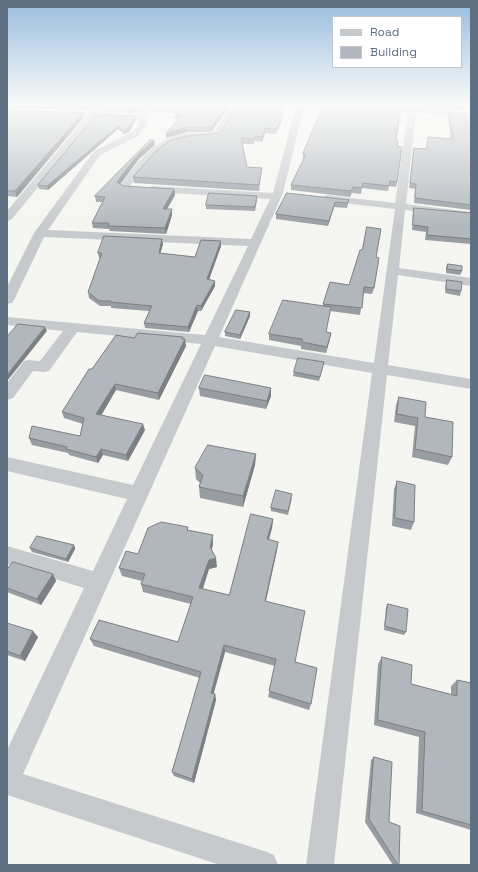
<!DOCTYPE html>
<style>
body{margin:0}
#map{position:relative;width:478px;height:872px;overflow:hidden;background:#f5f5f1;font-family:"Space Grotesk",sans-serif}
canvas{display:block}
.frame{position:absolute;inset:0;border:8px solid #617184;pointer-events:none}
.legend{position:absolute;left:332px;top:16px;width:130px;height:52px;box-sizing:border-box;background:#fff;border:1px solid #c0c6ce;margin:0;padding:5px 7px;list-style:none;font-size:12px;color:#617184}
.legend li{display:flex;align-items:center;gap:8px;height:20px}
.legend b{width:20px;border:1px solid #c0c6ce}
</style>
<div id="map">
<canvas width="478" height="872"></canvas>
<div class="frame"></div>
<ul class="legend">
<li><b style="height:5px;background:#c7cacd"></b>Road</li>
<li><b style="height:11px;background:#b1b7bd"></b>Building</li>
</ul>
</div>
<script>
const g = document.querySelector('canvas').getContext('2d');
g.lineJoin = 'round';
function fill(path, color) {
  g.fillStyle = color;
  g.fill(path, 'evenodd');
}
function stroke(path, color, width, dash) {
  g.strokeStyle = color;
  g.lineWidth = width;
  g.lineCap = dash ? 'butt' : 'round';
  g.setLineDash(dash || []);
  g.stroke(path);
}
const minor = new Path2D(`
 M153,106H161L156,114L145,117L148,123L138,136L100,155L48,230L251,239L270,199L152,192L147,189L152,186L273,193L296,106H304L283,193L219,337L374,363L395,209L326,201L321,198L326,195L395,203L408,113L398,112V108H412L471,113V117L416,113L406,204L471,212V218L405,210L399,268L471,278V286L398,275L388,365L471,379V389L387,375L334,865H306L372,373L215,346L23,774L264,851L274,855L278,865H220L7,795V750L84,588L7,564V546L93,571L127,499L7,471V457L133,485L201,344L77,332L49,371L44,372L33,371L13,398L7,400V383L24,361L29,360L40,361L63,331L7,325V317L205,335L248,246L44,237L14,300L12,303L7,304V287L34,233L94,151L132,132L140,123L137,118L96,117L11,220L7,221V211L87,116L61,115H58V111L91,112L98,107L102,109L100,112C114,113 144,119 153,106Z
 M232,106H240L218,137C208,140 198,137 187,139C160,142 143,169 128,189H120L119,187C136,163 156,137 187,133C195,132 204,134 212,133Z`);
const wall = new Path2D(`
 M7,106H151L142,111L128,113L103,111L102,108L99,106L91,110L7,108Z
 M230,106L211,132H187L166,138L178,119H175V114L176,113L159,112V107Z
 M284,106L279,129H277L276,134L265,133L262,142L255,141L254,144H242L247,167L262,168L261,173L259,191L134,183L133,177L219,133Z
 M392,106H471V111L403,106Z
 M7,110L84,117L17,197L7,196Z
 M449,112L471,114V210L414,203L415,189L409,188L413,153L414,148L426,149L428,137L451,139L448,117Z
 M96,115L136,116V119L129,132L124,134L118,129L48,190L39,189L38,185Z
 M396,139L397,146V182L396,187L389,186L388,191L362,188L361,194L352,193L350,197L291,190V185L304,159H303V154Z
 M155,145L139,159L120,184L123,186L174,189L175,195L167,209H172V215L166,234L110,231L109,229L93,228L92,223L103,202H96L95,196Z
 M287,193L349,200L347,208L334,207L328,226L276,219V214Z
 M257,200L255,211L206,209V205Z
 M414,208L471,213V244L425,240L426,232L412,230L413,213Z
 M163,244L160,254L195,257L221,246L209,280L215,286L201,311H198L189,332L145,328L144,323L149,311L111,308V306H100L89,298L88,292L101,258H99L98,253Z
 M376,257L374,288L372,294L363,293L360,315L330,311L326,332L331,333L326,353L301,349V346L269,340V334L323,306V304L349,285Z
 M448,264L462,271L460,275L446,273V268Z
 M447,280L461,291L460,296L445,293L446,284Z
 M250,312V316L240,339L225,336V332Z
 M134,338L183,339L186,346L159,400L116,390L101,415L145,430L128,461L103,455L98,463L69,455L68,453L32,445L29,438L80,436L83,424L64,418L62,412L92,369Z
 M324,362L319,381L293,376L294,372Z
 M199,388L271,396L266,409L200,396Z
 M399,397L425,417L452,457L448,465L412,457L415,426L394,422L396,405Z
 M256,454L255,465L243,507L200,498L199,487L200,483L196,479L195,468Z
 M397,481L414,522L411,530L392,526L394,489Z
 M292,498L288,515L271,511V508Z
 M273,519L272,528L269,540L278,542L277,550L266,601L295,662L311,704L309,710L268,697L275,666L225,652L214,693L215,694L216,700L194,783L174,776L172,772L200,678L94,646L90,639L178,642L191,604L143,592L141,584L142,581L122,576L119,568L138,554L188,527V531L213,535V544L212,550L217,567L209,569L203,589L229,595Z
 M74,545L75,549L68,562L32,552L30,548Z
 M7,570L53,574L56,581L41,605L7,592Z
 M388,604L406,632L404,635L384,630L386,607Z
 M7,623L38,637L25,661L7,655Z
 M382,657L411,684L451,695V686L457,680L471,683V830L416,813L419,737L374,725L378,664Z
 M374,757L389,822L399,865H393L365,822L371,760Z`);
const shadedWall = new Path2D(`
 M90,106H99L91,110Z
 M143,106H151L142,111L128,113V108Z
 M227,106H230L211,132V127Z
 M83,113L84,117L17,197L15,191Z
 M136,116V119L129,132L124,134V131Z
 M278,124L276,134V129Z
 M118,126V129L48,190L47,186Z
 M187,127V132L166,138V133Z
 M265,128V133L262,142V137Z
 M154,140L155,145L139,159L118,187L117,182L138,154Z
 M174,189L175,195L164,214L163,209Z
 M335,202L334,207L328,226L329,221Z
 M172,209V215L166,234L165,228Z
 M162,239L163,244L159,258V253Z
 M221,241V246L207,285V279Z
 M215,281V286L201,311V306Z
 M197,305L198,311L189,332L188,327Z
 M250,312V316L240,339V335Z
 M45,327L47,331L7,381V375Z
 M331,333L330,339L326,353L327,347Z
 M183,337V342L185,339L186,346L159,400L158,393Z
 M115,384L116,390L98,421L96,414Z
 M271,388V396L266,409L267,401Z
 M143,424L145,430L128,461L126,455Z
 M101,449L103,455L98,463L96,457Z
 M256,454L255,465L243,507V496Z
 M273,519L272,528L266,548L267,539Z
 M213,535V544L210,555V547Z
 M278,542L277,550L264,609L265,601Z
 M74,545L75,549L68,562L66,559Z
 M216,558L217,567L209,569L200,596L199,588L209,560Z
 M53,574L56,581L41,605L37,599Z
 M33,631L38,637L25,661L20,656Z
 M224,645L225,652L212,698L211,693Z
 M215,694L216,700L194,783L192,779Z`);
const building = new Path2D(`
 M102,106H143H142L128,108Z
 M160,106H227L211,127H187L166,133L182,115L175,114L180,109L159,107Z
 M239,106H284L280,124H278L276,129L265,128L262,137L255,136L254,139L241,138L247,167L262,168L259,185L133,177L155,152L169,141L187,136L219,133Z
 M323,106H361L401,109L396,139L398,140L397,146L402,147L397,182L390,181L389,186L363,183L362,188L353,187L351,191L291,185L306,154H303Z
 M456,106H471V107Z
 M7,110L83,113L15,191H7Z
 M449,112L471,114V205L415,198L416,184L410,183L414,148L427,149L428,137L453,139Z
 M96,115L136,116L128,129L124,131L118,126L47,186L38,185Z
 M150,140H154L138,154L117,182L123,186L174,189L163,209H172L165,228L108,226L109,223H92L105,197L95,196Z
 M209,193L257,196L255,207L206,205Z
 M287,193L349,200L348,203L335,202L329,221L276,214Z
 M414,208L471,213V239L427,235L428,227L413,225Z
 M367,227L381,229L376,257L379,258L374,288L364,287L362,308L323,304L330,282L349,285L360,250H362Z
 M104,236L162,239L159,253L195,257L201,240L221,241L207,279L215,281L201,306L197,305L188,327L144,323L152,306L110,302L111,301H99L88,292L102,253H98Z
 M448,264L462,266V271L447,269Z
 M447,280L462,282L461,291L446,289Z
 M283,300L331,307L326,332L331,333L327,347L302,342V339L269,334Z
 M236,310L250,312L240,335L225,332Z
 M18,324L45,327L7,375V337Z
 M138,333L183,337L182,339H185L158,393L115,384L96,414L143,424L126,455L101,449L96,457L66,449L67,447L29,438L32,426L80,436L84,418L62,412L89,369H92L116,335L134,338Z
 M298,358L324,362L320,377L294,372Z
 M205,375L271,388L267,401L199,388Z
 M399,397L426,402L425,417L453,422L452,457L415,449L418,418L397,414Z
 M208,445L256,454L243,496L199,487L203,475L195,468Z
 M397,481L415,485L414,522L395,518Z
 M276,490L292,494L288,511L271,508Z
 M251,514L273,519L267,539L278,542L265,601L305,611L295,662L317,668L311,704L269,691L276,659L224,645L211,693L215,694L192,779L172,772L201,672L90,639L99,620L178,642L193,597L141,584L145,574L119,568L126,551L138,554L148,528L161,522L188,527L187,530L213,535L210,547L216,558L209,560L199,588L229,595Z
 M37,536L74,545L66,559L30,548Z
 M13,562L53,574L37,599L7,588V570Z
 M388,604L408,609L406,632L385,626Z
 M7,623L33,631L20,656L7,651Z
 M382,657L412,665L411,684L457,696V680L471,683V825L422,811L425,732L378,720Z
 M374,757L392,762L389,822L400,826L399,865H398L369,819Z`);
fill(minor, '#c7cacd');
fill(wall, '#989da3');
fill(shadedWall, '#7c8084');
fill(building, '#b1b7bd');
stroke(building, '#7c8084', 1);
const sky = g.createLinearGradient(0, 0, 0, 228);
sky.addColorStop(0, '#99bddf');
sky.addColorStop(0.46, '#fafaf9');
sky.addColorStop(1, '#fafaf900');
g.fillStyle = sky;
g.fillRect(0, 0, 478, 228);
</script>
